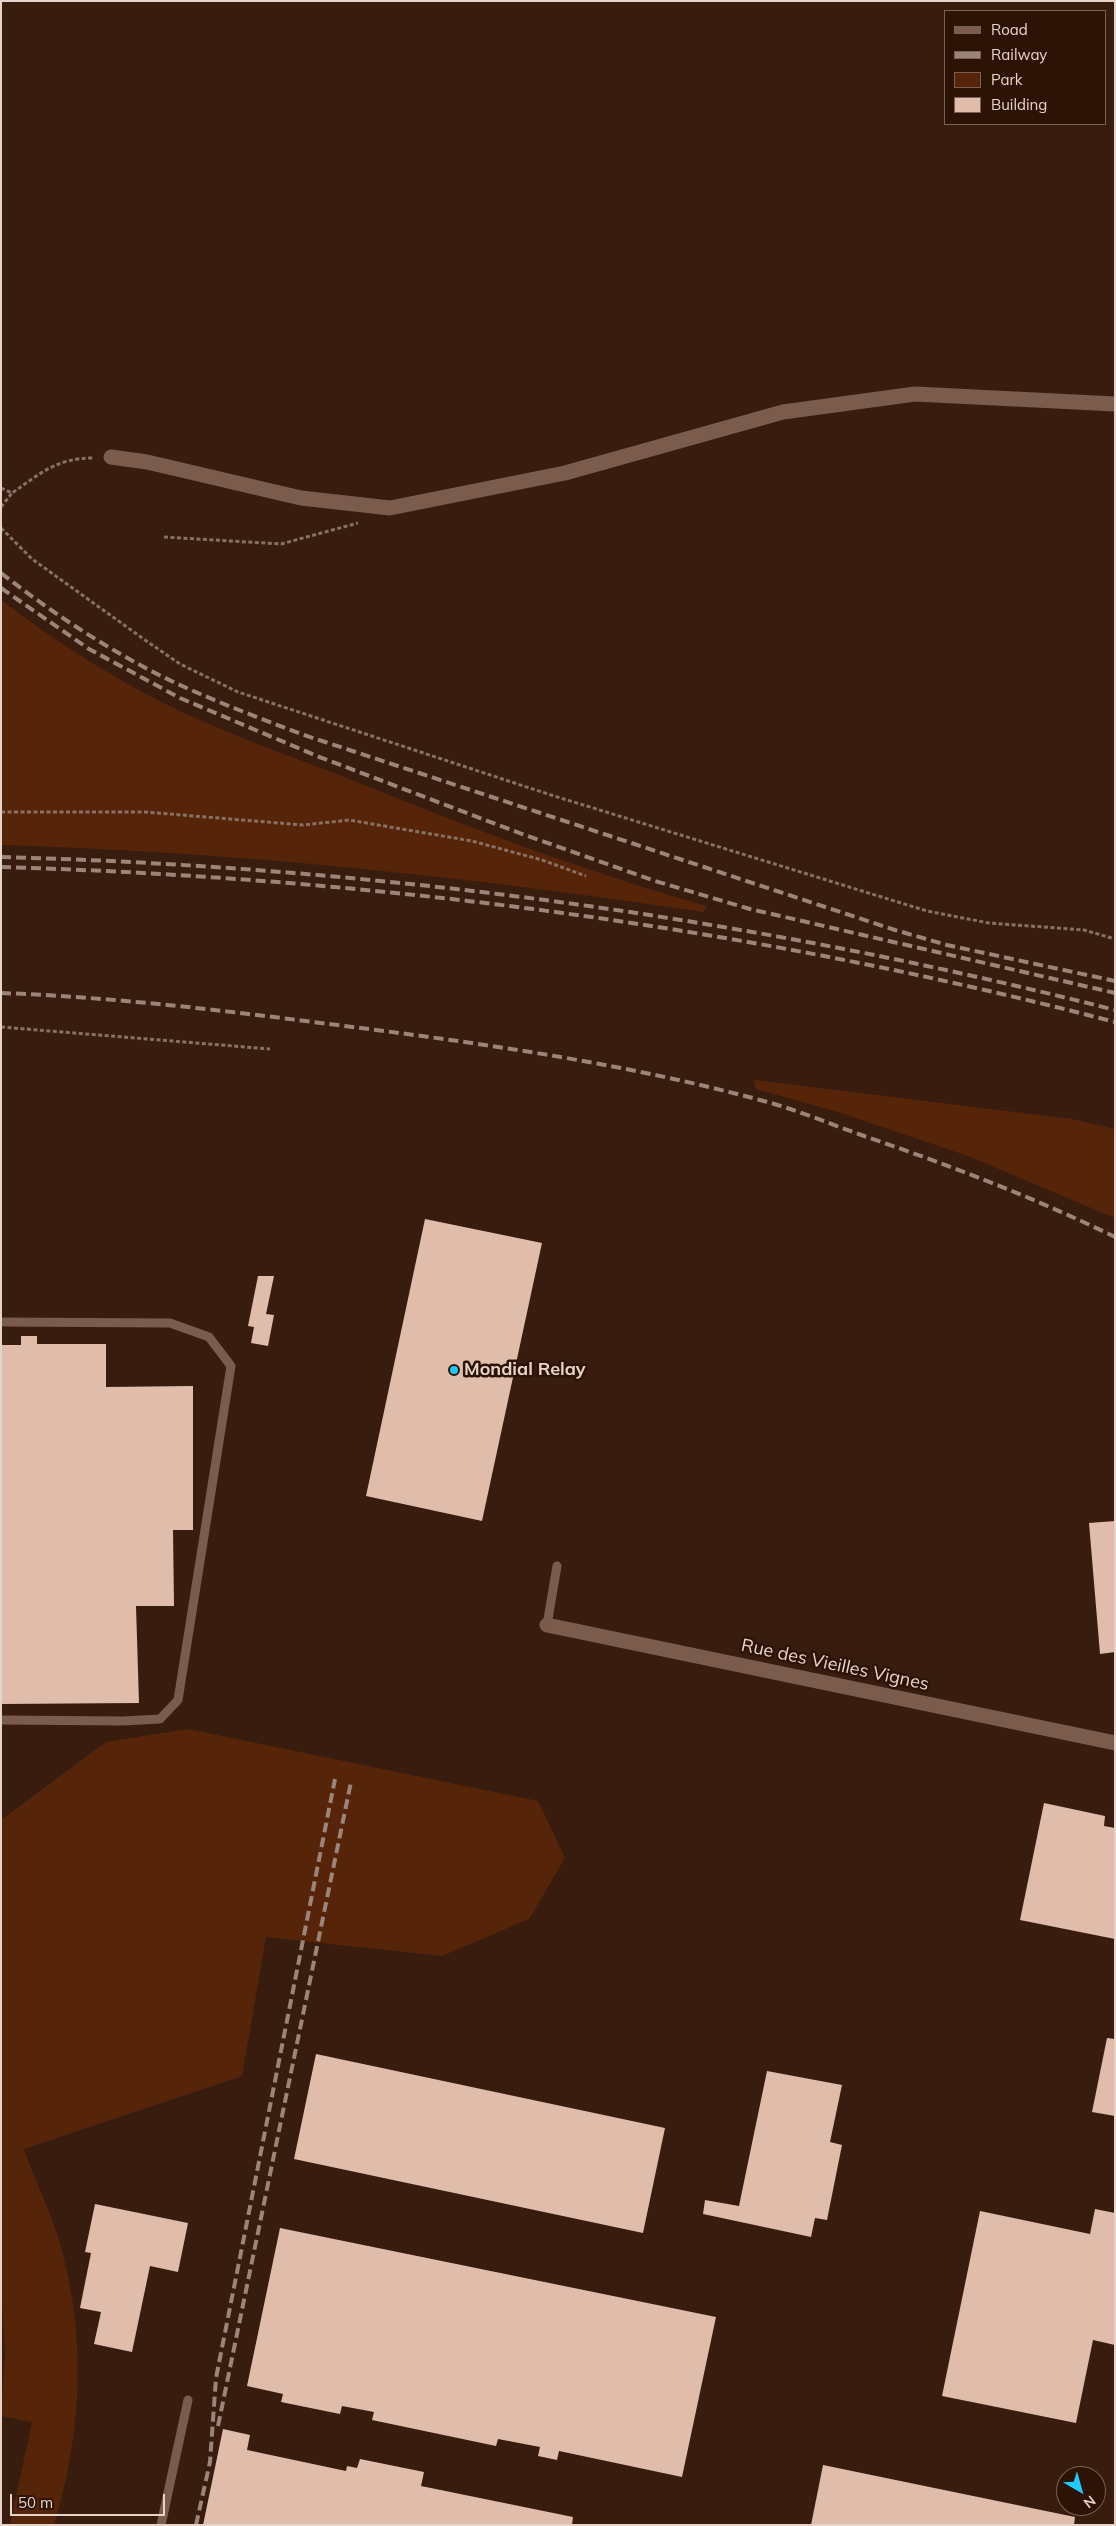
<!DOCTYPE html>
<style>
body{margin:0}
#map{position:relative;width:1116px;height:2526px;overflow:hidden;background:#381d0f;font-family:Mulish,sans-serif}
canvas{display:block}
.frame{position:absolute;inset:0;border:2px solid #e6d3ca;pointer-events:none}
.legend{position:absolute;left:944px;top:10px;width:162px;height:115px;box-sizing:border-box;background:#2d1306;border:1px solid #776054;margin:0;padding:6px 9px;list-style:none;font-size:15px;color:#e6d3ca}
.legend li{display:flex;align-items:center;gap:10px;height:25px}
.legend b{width:25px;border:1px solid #776054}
.north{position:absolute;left:1056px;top:2466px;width:50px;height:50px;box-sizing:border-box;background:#2d1306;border:1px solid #776054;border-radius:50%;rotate:142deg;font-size:14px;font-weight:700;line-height:20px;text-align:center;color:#e6d3ca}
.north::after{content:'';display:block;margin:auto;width:18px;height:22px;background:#22c9fe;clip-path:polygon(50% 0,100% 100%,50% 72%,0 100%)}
.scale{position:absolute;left:10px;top:2494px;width:155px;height:22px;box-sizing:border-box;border:2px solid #e6d3ca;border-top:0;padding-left:6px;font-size:15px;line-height:18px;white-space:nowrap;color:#e6d3ca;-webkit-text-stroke:4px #2d1306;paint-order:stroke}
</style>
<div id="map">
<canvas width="1116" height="2526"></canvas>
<div class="frame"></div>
<ul class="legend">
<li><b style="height:6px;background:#7b5b4c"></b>Road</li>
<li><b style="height:6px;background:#9b8479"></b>Railway</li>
<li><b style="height:14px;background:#562509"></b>Park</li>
<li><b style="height:14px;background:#e0bcab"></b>Building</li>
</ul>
<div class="north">N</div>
<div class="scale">50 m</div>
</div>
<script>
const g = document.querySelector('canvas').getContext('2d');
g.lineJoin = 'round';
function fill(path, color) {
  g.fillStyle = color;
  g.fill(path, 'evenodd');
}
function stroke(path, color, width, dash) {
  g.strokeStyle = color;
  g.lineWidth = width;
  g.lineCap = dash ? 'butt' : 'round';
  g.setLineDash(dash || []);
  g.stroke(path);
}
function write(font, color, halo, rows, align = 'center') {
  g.font = font + ' Mulish,sans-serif';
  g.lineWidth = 5;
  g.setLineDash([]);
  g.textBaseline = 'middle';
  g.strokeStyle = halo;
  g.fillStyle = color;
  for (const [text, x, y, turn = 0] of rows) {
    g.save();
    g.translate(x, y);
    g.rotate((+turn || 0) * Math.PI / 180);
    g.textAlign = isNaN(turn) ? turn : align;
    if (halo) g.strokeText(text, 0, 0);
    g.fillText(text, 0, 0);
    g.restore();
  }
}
const green = new Path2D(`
 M1,600C59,644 121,684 186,714C243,740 302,760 359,783C473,829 589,873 707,906L703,912C470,877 236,852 1,845Z
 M754,1080L1072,1119L1115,1129V1218L968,1156L838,1112L756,1089Z
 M188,1729L538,1801L565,1858L529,1919L442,1956L266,1937L242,2076L24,2149C33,2177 48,2205 57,2234C87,2328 83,2431 54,2525H10L32,2422L1,2416L5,2354L1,2286V1820L106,1742Z`);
const building = new Path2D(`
 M425,1219L542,1243L482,1521L366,1496Z
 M258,1276H274L266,1314L274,1315L268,1346L251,1343L254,1327L248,1326Z
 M21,1336H37V1344H106V1387L193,1386V1530H173L174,1606H136L139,1703L1,1704V1345H21Z
 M1115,1521V1652L1100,1654L1089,1523Z
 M1044,1803L1105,1816L1104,1826L1115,1828V1939L1020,1920Z
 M1107,2038L1115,2039V2116L1092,2112Z
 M316,2054L665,2128L643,2233L294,2159Z
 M767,2071L842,2085L830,2142L842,2145L827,2220L815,2218L811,2237L703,2214L705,2200L739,2206Z
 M95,2204L188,2223L178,2272L150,2266L132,2352L94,2344L101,2312L80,2308L91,2253L85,2252Z
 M1095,2209L1115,2213V2345L1093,2340L1076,2423L942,2396L980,2211L1090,2234Z
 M280,2228L716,2317L682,2477L559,2451L557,2460L538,2456L540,2447L498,2439L496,2446L372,2420L374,2412L342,2406L340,2414L281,2402L283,2394L247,2386Z
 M223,2429L250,2435L247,2450L346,2471L347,2466L357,2468L360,2459L424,2472L421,2486L573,2517L572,2525H203Z
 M823,2465L1075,2517L1074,2525H811Z`);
const path = new Path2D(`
 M1,488L12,493C41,473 57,458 93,458
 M1,507L12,493
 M1,528L32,559L145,640L180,664L238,692L551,795L927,911L989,923L1084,930L1115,939
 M164,537L281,544L358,523
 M1,812H145L303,825L349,820L472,841L542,860L586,876
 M1,1027L270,1049`);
const lane = new Path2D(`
 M1,1322L170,1323L209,1337L231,1366L178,1700L160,1719L123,1721L1,1720
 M547,1625L557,1566
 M161,2525L188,2400`);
const street = new Path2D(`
 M111,457L147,462L301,498L390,508L565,473L783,412L915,394L1115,404
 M547,1625L1115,1743`);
const rail = new Path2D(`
 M1,573C51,612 104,647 161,676C206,698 254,716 301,734L895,930L947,945L1115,981
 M1,588L89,649L180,698L317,756L522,834L655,881L750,909L1115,993
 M1,857C376,867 751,917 1115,1010
 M1,867C376,878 752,927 1115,1022
 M1,993C111,997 220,1010 329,1024C473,1042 619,1062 760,1100C795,1109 830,1124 864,1136C949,1165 1033,1197 1115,1237
 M218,2426L351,1782
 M196,2525L210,2462L216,2378L335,1779`);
const markers = [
 [454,1370,5,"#22c9fe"]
];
const poiNames = [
 ["Mondial Relay",464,1370]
];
const streetNames = [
 ["Rue des Vieilles Vignes",835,1665,12]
];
fill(green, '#562509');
fill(building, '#e0bcab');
stroke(path, '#877064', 3, [4, 2.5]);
stroke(lane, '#7b5b4c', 9);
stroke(street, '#7b5b4c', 15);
stroke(rail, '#9b8479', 4, [10, 5]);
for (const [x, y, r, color] of markers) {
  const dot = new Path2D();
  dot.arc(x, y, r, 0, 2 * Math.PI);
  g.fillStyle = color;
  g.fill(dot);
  stroke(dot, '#2d1306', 2);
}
write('bold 18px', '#e6d3ca', '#2d1306', poiNames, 'left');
write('18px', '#e6d3ca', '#2d1306', streetNames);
</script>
